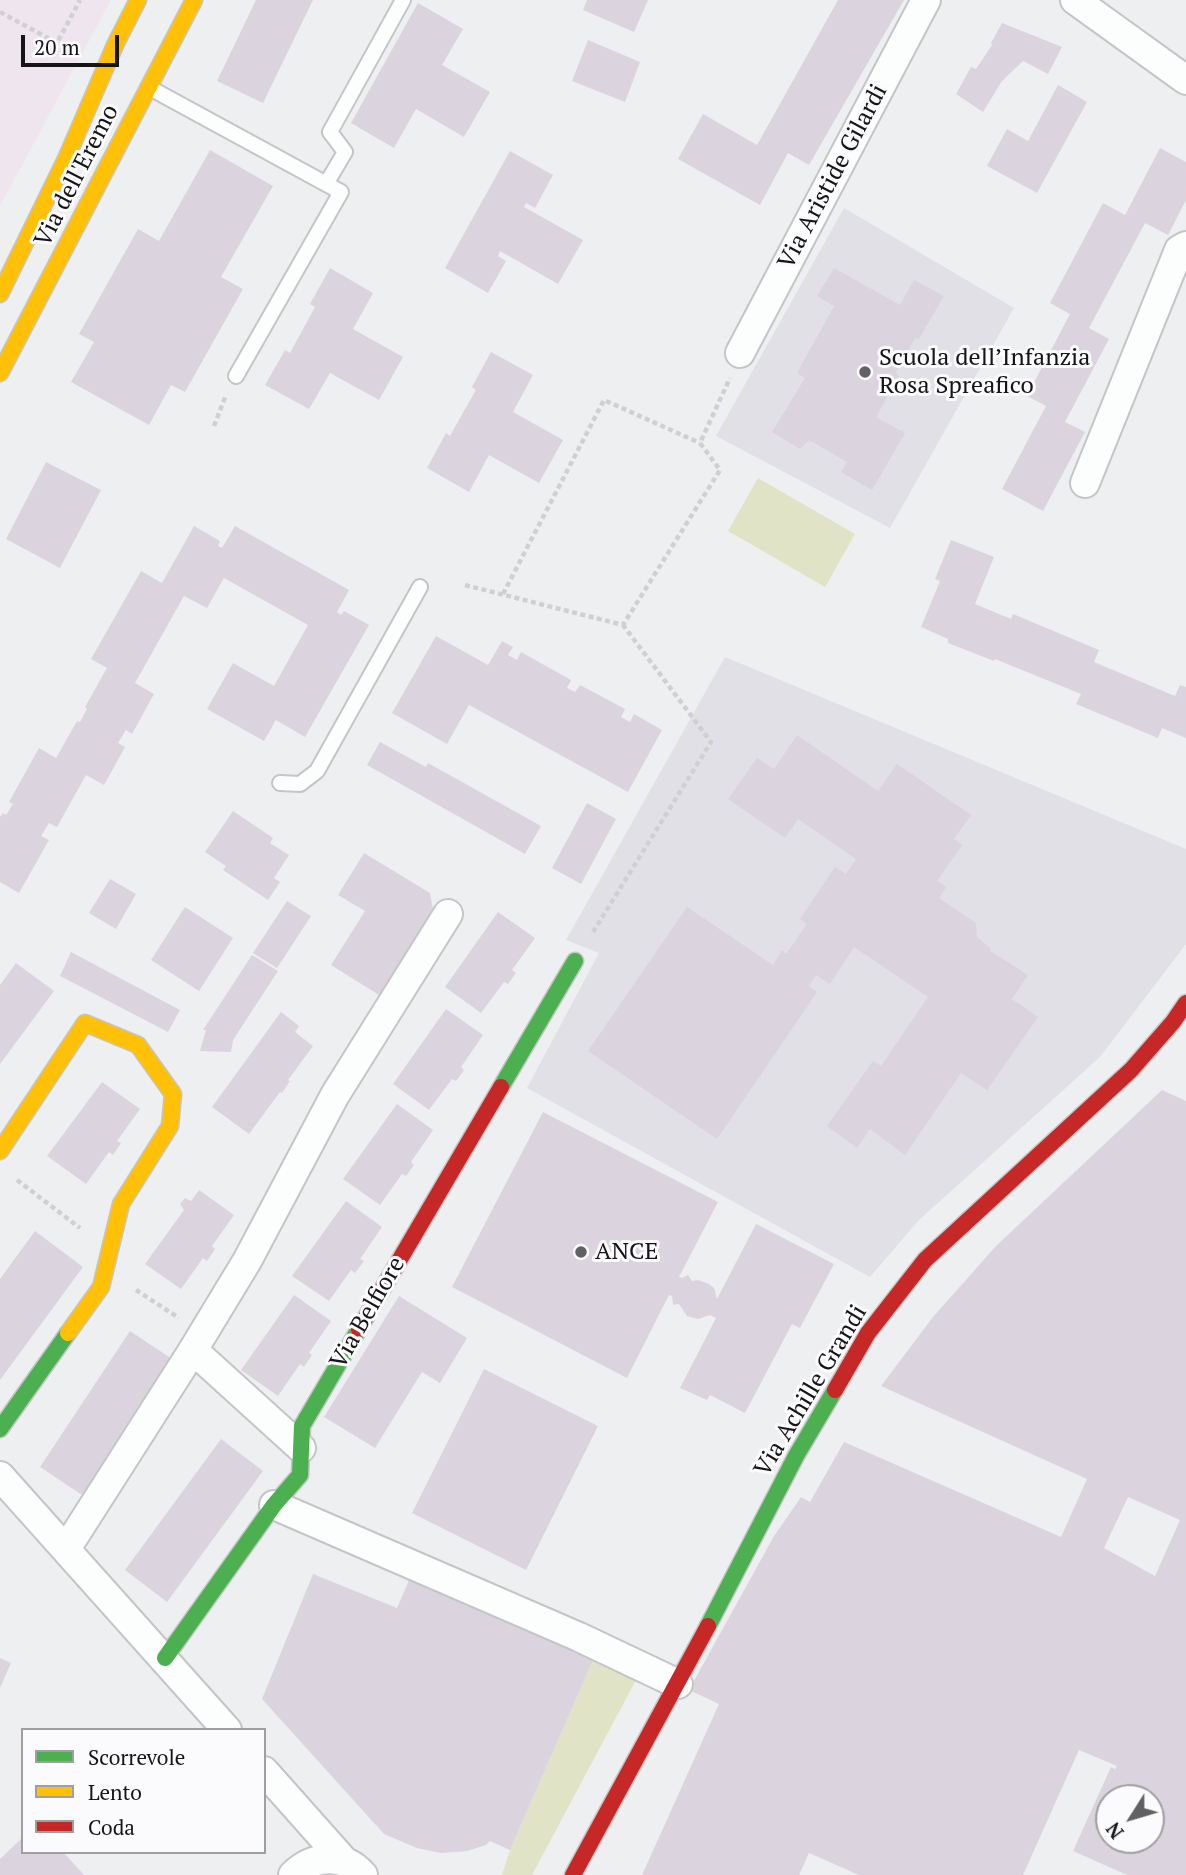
<!DOCTYPE html>
<meta charset="utf-8">
<style>
body{margin:0}
#map{position:relative;width:1186px;height:1875px;overflow:hidden;background:#eeeff0;font-family:"PT Serif",serif}
canvas{display:block}
.legend{position:absolute;left:21px;top:1728px;width:245px;height:126px;box-sizing:border-box;background:#fbfbfe;border:2px solid #9f9fa2;margin:0;padding:9px 12px;list-style:none;font-size:21px;color:#151517}
.legend li{display:flex;align-items:center;gap:14px;height:35px}
.legend b{width:35px;border:2px solid #9f9fa2}
.north{position:absolute;left:1095px;top:1784px;width:70px;height:70px;box-sizing:border-box;background:#fbfbfe;border:2px solid #9f9fa2;border-radius:50%;rotate:233deg;font-size:19px;font-weight:700;line-height:28px;text-align:center;color:#151517}
.north::after{content:'';display:block;margin:auto;width:24px;height:32px;background:#616163;clip-path:polygon(50% 0,100% 100%,50% 72%,0 100%)}
.scale{position:absolute;left:21px;top:35px;width:98px;height:32px;box-sizing:border-box;border:4px solid #151517;border-top:0;padding-left:9px;font-size:21px;line-height:24px;white-space:nowrap;color:#151517;-webkit-text-stroke:5px #fbfbfe;paint-order:stroke}
</style>
<div id="map">
<canvas width="1186" height="1875"></canvas>
<ul class="legend">
<li><b style="height:9px;background:#4caf50"></b>Scorrevole</li>
<li><b style="height:9px;background:#ffc107"></b>Lento</li>
<li><b style="height:9px;background:#c62828"></b>Coda</li>
</ul>
<div class="north">N</div>
<div class="scale">20 m</div>
</div>
<script>
const g = document.querySelector('canvas').getContext('2d');
g.lineJoin = 'round';
function fill(path, color) {
  g.fillStyle = color;
  g.fill(path, 'evenodd');
}
function stroke(path, color, width, dash) {
  g.strokeStyle = color;
  g.lineWidth = width;
  g.lineCap = dash ? 'butt' : 'round';
  g.setLineDash(dash || []);
  g.stroke(path);
}
function write(font, color, halo, rows, align = 'center') {
  g.font = font + ' "PT Serif",serif';
  g.lineWidth = 6;
  g.setLineDash([]);
  g.textBaseline = 'middle';
  g.strokeStyle = halo;
  g.fillStyle = color;
  for (const [text, x, y, turn = 0] of rows) {
    g.save();
    g.translate(x, y);
    g.rotate((+turn || 0) * Math.PI / 180);
    g.textAlign = isNaN(turn) ? turn : align;
    if (halo) g.strokeText(text, 0, 0);
    g.fillText(text, 0, 0);
    g.restore();
  }
}
const built = new Path2D(`
 M844,208L1014,308L890,528L716,436Z
 M725,657L1186,849V944L1100,1057L919,1220L870,1277L527,1088L599,953L566,940Z`);
const medical = new Path2D(`
 M0,0H111L0,206Z`);
const green = new Path2D(`
 M758,478L855,534L825,587L728,531Z
 M594,1658L637,1678L532,1875H502L510,1850Z`);
const building = new Path2D(`
 M256,0H313L263,103L217,81Z
 M587,0H648L634,32L583,10Z
 M838,0H904L809,165L788,153L760,205L678,159L703,114L757,145Z
 M418,3L463,29L442,65L490,92L464,137L416,109L394,148L351,123Z
 M1002,23L1062,47L1048,74L1023,61L1002,81L983,112L956,94L971,67L976,69L992,45L991,43Z
 M588,40L640,62L625,102L572,81Z
 M1058,85L1087,102L1037,193L987,166L1007,129L1028,141Z
 M1160,148L1186,162V200L1168,235L1145,223L1089,328L1109,339L1065,422L1085,432L1043,511L1002,489L1046,406L1027,396L1070,314L1050,303L1103,203L1125,215Z
 M210,150L273,186L221,277L243,289L185,392L171,385L149,425L71,382L94,342L79,334L138,229L159,241Z
 M510,151L553,175L535,208L526,203L524,207L583,240L558,284L500,251L498,256L506,261L488,293L445,268Z
 M330,268L373,293L353,329L403,357L379,400L330,373L309,409L265,385L285,350L290,353L297,340L315,307L310,304Z
 M834,268L900,305L914,280L944,296L919,339L915,338L896,372L899,376L876,417L905,433L872,490L841,472L847,462L809,440L800,449L772,432L805,378L797,373L834,306L817,296Z
 M491,352L533,375L513,412L563,440L539,483L489,455L469,492L427,468L446,433L450,436L465,409L476,390L472,387Z
 M46,462L101,490L60,568L6,539Z
 M194,526L220,541L218,546L222,548L235,526L349,590L337,612L341,615L344,611L369,625L305,737L276,720L264,741L207,709L233,663L274,686L308,625L224,578L207,608L184,596L135,683L154,694L132,734L126,730L118,743L125,747L104,785L86,775L57,827L49,823L41,836L49,840L19,893L0,882V817L3,813L6,815L13,804L9,802L39,748L56,758L77,721L80,722L87,709L85,707L107,668L91,659L141,571L162,583Z
 M951,540L994,557L975,604L1011,619L1013,614L1099,650L1094,662L1175,696L1180,685L1186,687V738L1162,728L1158,738L1076,704L1081,694L995,659L994,661L948,643V639L921,627L940,581L935,579Z
 M436,636L488,665L502,641L513,647L508,655L517,660L521,652L571,680L567,688L575,692L580,685L625,709L621,717L630,722L634,714L662,730L628,792L469,705L447,744L392,713Z
 M797,735L878,791L897,764L971,815L954,839L962,845L937,881L946,887L939,898L976,923L977,937L991,949L990,951L1028,975L1012,999L1038,1017L987,1090L961,1073L905,1155L870,1129L857,1148L827,1126L873,1061L881,1066L928,997L854,947L830,984L816,975L809,986L817,992L717,1139L588,1051L687,907L773,965L782,950L786,954L807,924L800,919L835,867L846,874L856,859L798,819L785,838L728,799L757,758L774,769Z
 M380,742L426,767L428,763L541,826L525,854L367,765Z
 M587,803L616,819L581,884L552,868Z
 M233,811L273,838L270,843L289,855L274,878L280,882L268,900L223,870L226,866L205,852Z
 M364,853L430,893L433,910L379,995L331,965L365,911L338,895Z
 M110,879L136,894L116,929L89,913Z
 M287,901L311,916L277,968L253,953Z
 M185,907L233,938L199,991L151,960Z
 M498,912L535,938L512,970L516,973L508,984L504,982L481,1013L445,987Z
 M71,952L180,1010L168,1032L60,976Z
 M252,955L278,971L233,1040L231,1052L200,1051L206,1030H203Z
 M16,963L54,991L0,1064V985Z
 M446,1009L483,1035L461,1067L464,1070L456,1081L452,1079L429,1110L393,1084Z
 M281,1012L299,1026L295,1032L313,1046L288,1080L290,1081L282,1093L280,1092L249,1134L212,1107Z
 M102,1082L140,1109L117,1141L121,1143L113,1155L109,1152L86,1184L47,1156Z
 M1162,1090L1186,1101V1875H1127L1073,1851L1111,1767L1115,1769L1117,1766L1079,1750L1023,1875H859L809,1853L799,1875H642L719,1704L689,1690L774,1536L801,1497L810,1502L844,1442L1061,1537L1087,1479L881,1386L933,1317L996,1246ZM1128,1497L1180,1520L1155,1576L1104,1548ZM1109,1798H1151V1840H1109Z
 M397,1104L433,1130L411,1162L414,1165L406,1176L402,1174L380,1205L343,1179Z
 M543,1112L718,1202L679,1277L682,1278L688,1275L692,1281L698,1280L709,1284L714,1288L717,1299L756,1224L834,1264L800,1328L792,1324L745,1413L710,1395L707,1400L680,1388L716,1318L710,1315L698,1319L687,1316L679,1304L673,1305L672,1296L669,1295L627,1378L452,1287Z
 M199,1190L234,1215L212,1246L215,1249L207,1261L203,1258L181,1289L145,1264L184,1210L180,1204L185,1198L191,1201Z
 M346,1201L382,1227L360,1259L364,1261L355,1273L351,1270L329,1301L292,1276Z
 M35,1231L83,1267L0,1380V1279Z
 M294,1295L331,1321L309,1353L312,1355L304,1367L300,1364L278,1396L241,1370Z
 M399,1296L467,1338L440,1383L422,1372L375,1448L324,1417Z
 M130,1331L172,1359L82,1495L40,1467Z
 M484,1369L598,1426L526,1570L412,1513Z
 M221,1439L263,1471L167,1602L125,1570Z
 M313,1574L397,1608L410,1578L594,1658L510,1850L490,1841L486,1845L467,1851L441,1853L417,1848L384,1834L262,1699Z
 M0,1658L11,1663L0,1688Z
 M23,1837V1852H63L84,1875H0V1859Z`);
const path = new Path2D(`
 M0,12L57,43L80,0
 M214,426L226,395
 M465,585L623,625L720,470L700,443L730,378
 M503,594L604,400L700,443
 M593,932L711,742L623,625
 M17,1180L80,1228
 M136,1290L179,1318`);
const lane = new Path2D(`
 M150,88L341,192L236,376
 M326,184L345,152L330,132L403,0
 M280,783L300,784L317,771L420,587`);
const street = new Path2D(`
 M1075,0L1186,80
 M740,353L926,0
 M1085,483L1179,250L1186,246
 M193,1350L301,1448
 M0,1476L227,1730
 M274,1505L579,1637L678,1684
 M66,1549L193,1350L247,1261L335,1095L448,914
 M264,1771L344,1861
 M293,1875C313,1855 344,1853 363,1875`);
const fast = new Path2D(`
 M501,1087L575,961
 M0,1429L68,1333
 M708,1626L796,1456L835,1390
 M165,1658L274,1505L300,1475L302,1426L359,1329`);
const slow = new Path2D(`
 M0,294L66,159L116,43L138,0
 M0,373L194,0
 M0,1151L85,1023L138,1045L173,1094L170,1126L121,1204L101,1287L68,1333`);
const jam = new Path2D(`
 M359,1329L501,1087
 M835,1390L868,1333L925,1260L1131,1070L1173,1022L1186,1003
 M573,1875L708,1626`);
const markers = [
 [865,372,7,"#616163"],
 [581,1252,7,"#616163"]
];
const streetNames = [
 ["Via dell'Eremo",77,176,-63],
 ["Via Aristide Gilardi",833,177,-62],
 ["Via Belfiore",368,1313,-60],
 ["Via Achille Grandi",811,1391,-59]
];
const poiNames = [
 ["Scuola dell’Infanzia",879,358],
 ["Rosa Spreafico",879,386],
 ["ANCE",595,1252]
];
fill(built, '#e0e0e6');
fill(medical, '#efe5ef');
fill(green, '#e0e3c5');
fill(building, '#dbd4df');
stroke(lane, '#c4c5c6', 18);
stroke(street, '#c4c5c6', 32);
stroke(fast, '#c4c5c6', 19);
stroke(slow, '#c4c5c6', 19);
stroke(jam, '#c4c5c6', 19);
stroke(path, '#d0d0d1', 4.5, [5, 3.5]);
stroke(lane, '#fcfdfd', 14);
stroke(street, '#fcfdfd', 28);
stroke(fast, '#4caf50', 16);
stroke(slow, '#ffc107', 16);
stroke(jam, '#c62828', 16);
for (const [x, y, r, color] of markers) {
  const dot = new Path2D();
  dot.arc(x, y, r, 0, 2 * Math.PI);
  g.fillStyle = color;
  g.fill(dot);
  stroke(dot, '#fbfbfe', 2.5);
}
write('24px', '#151517', '#fbfbfe', streetNames);
write('24px', '#151517', '#fbfbfe', poiNames, 'left');
</script>
